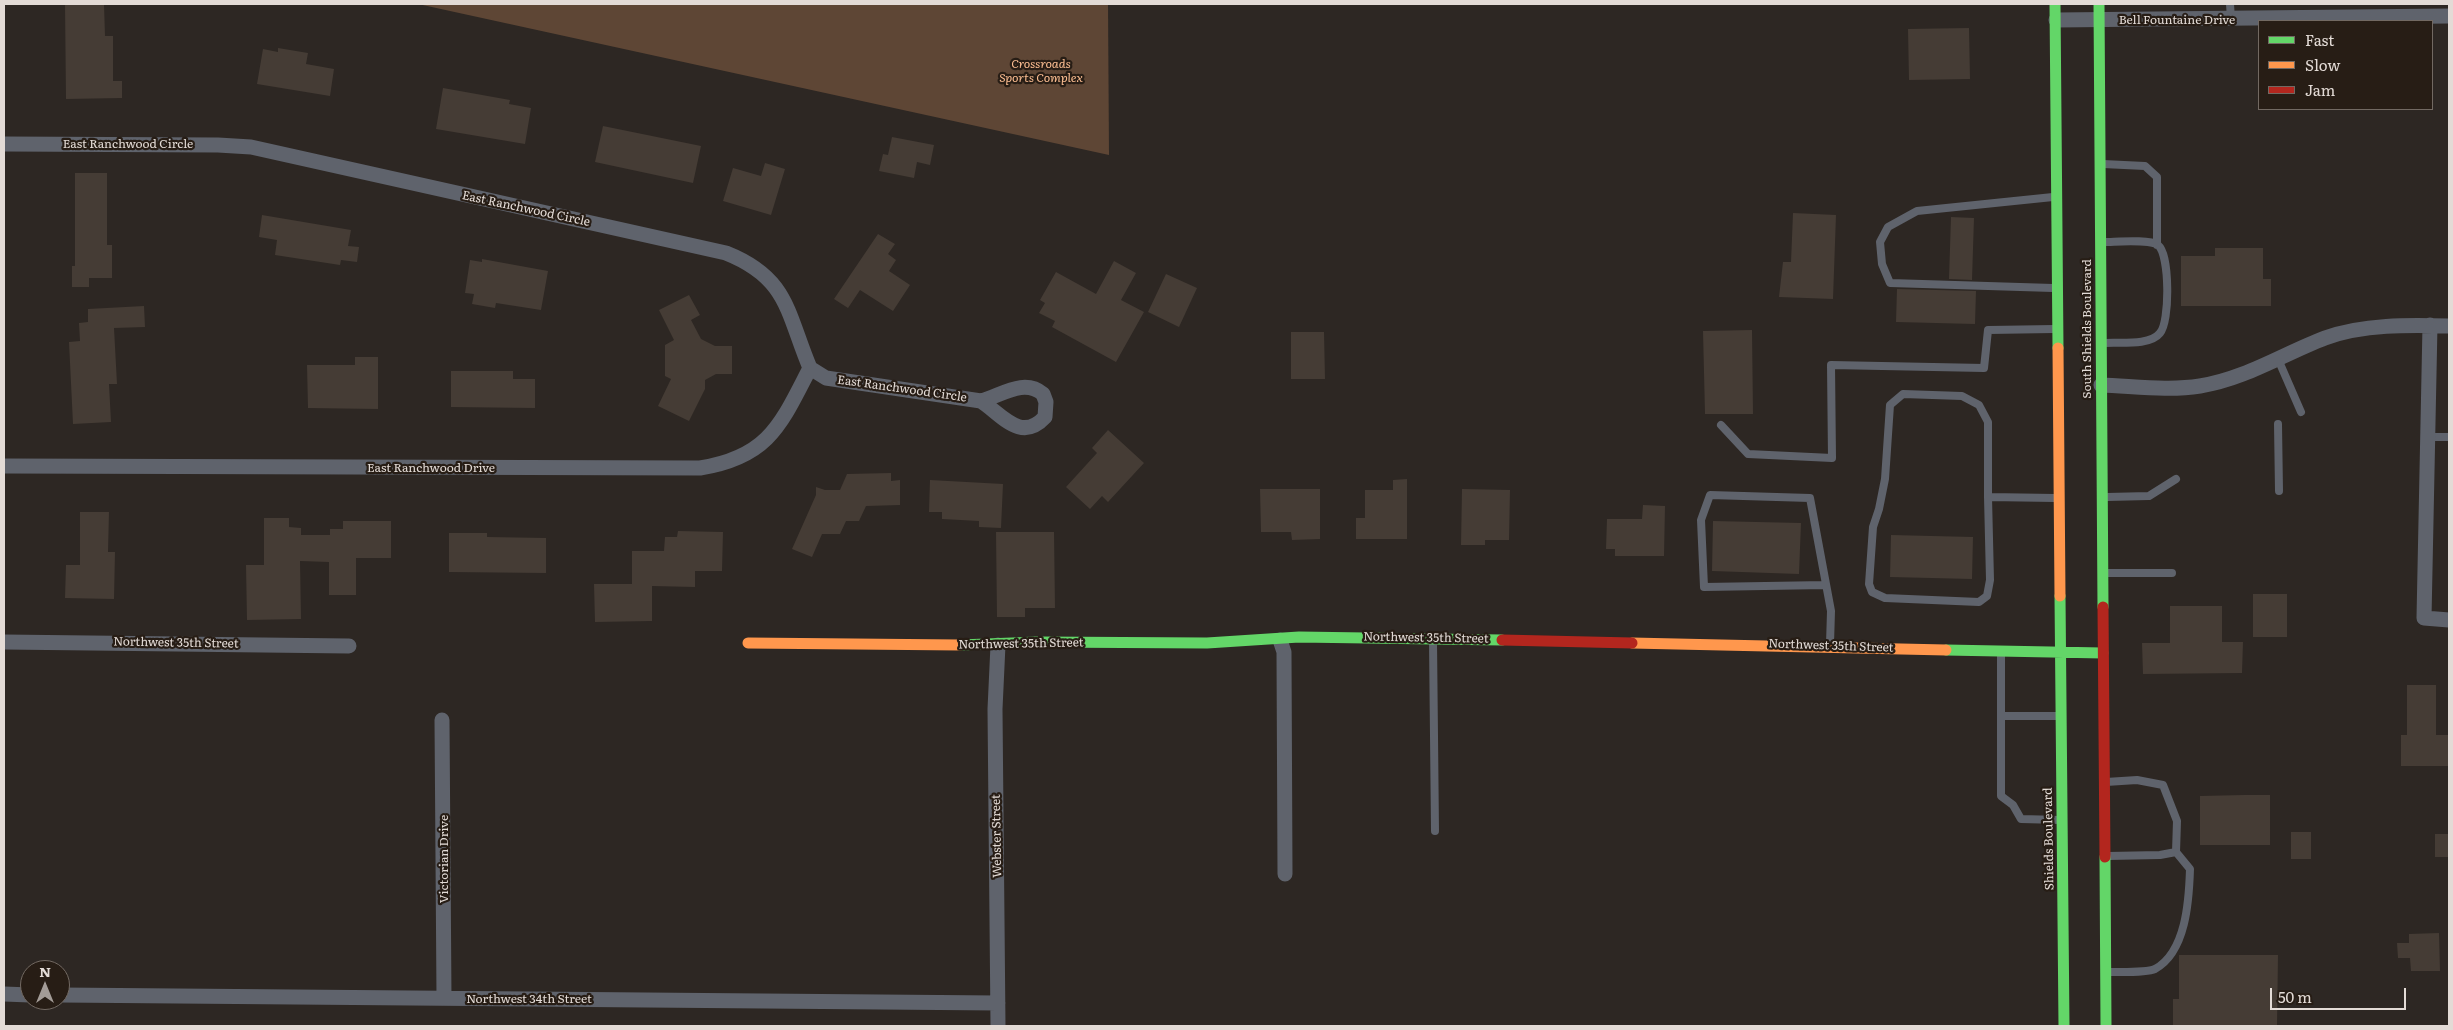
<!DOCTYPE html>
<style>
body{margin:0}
#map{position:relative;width:2453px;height:1030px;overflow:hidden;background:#2d2723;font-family:Literata,serif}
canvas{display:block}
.frame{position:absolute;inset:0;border:5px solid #e3dbd6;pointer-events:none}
.legend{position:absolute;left:2258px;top:20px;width:175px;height:90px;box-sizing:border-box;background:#271d15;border:1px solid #726962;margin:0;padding:6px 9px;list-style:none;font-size:15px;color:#e3dbd6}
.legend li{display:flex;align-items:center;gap:10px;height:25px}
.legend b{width:25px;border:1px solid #726962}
.north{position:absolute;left:20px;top:960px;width:50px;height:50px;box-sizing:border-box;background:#271d15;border:1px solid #726962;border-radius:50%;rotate:0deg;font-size:14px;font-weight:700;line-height:20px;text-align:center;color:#e3dbd6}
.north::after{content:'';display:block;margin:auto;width:18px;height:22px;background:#a39c97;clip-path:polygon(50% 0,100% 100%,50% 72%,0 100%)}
.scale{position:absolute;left:2270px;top:988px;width:136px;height:22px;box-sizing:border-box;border:2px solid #e3dbd6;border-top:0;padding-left:6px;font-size:15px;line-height:18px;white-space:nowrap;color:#e3dbd6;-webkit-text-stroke:4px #271d15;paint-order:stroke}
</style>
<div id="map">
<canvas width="2453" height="1030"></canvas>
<div class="frame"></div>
<ul class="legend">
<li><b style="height:6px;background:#63d668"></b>Fast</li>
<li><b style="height:6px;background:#ff974d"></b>Slow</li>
<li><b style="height:6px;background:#b3261e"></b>Jam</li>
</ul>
<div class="north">N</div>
<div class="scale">50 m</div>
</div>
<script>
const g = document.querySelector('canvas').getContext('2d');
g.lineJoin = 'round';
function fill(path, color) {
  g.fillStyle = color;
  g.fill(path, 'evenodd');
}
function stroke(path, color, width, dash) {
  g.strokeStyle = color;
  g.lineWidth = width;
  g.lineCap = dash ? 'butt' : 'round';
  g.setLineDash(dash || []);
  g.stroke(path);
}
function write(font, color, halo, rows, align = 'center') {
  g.font = font + ' Literata,serif';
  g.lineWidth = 4.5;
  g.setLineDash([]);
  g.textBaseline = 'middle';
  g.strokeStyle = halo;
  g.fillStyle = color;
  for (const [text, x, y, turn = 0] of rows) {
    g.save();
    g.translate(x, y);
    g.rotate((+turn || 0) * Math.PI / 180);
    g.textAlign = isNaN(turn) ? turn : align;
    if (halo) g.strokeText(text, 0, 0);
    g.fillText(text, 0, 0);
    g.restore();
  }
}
const green = new Path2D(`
 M418,4H1108L1109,155Z`);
const building = new Path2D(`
 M65,4H104L105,36H113V81H122V98L66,99Z
 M1969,28L1970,79L1909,80L1908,29Z
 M278,48L308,53L306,64L334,69L330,96L257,84L263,49L278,52Z
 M443,88L510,100L509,104L531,108L525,144L436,129Z
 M603,126L701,146L693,183L595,162Z
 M892,137L934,145L930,165L917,162L914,178L879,171L883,154L888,155Z
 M765,163L785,169L771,215L723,201L733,168L761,176Z
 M75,173H107V245H112V278H89V287H72V266H75Z
 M1793,213L1836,215L1833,299L1779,297L1783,262H1791Z
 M262,215L351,230L348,246L359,247L357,262L341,260L340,265L275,255L277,240L259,237Z
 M1951,217L1974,218L1972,280L1949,279Z
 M878,234L895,244L888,254L896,260L889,271L910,285L893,311L860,290L848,308L834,299Z
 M2215,248H2263V279H2271V306H2181V256H2215Z
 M482,259L548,271L541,310L496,303L495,308L472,304L474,294L465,293L470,260L482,262Z
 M1114,261L1136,273L1121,300L1144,312L1116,362L1052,327L1055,321L1039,313L1045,303L1040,300L1056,272L1096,294Z
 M1166,274L1197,288L1179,327L1148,312Z
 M1897,289L1976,291L1975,324L1896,322Z
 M689,295L700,315L691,320L701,339L715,346H732V374H716L705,380V389L689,421L658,406L671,379L665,376V345L674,340L659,310Z
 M144,306L145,327L114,328L117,384H109L111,422L73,424L69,342L80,341L79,323L88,322V309Z
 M1752,330L1753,414H1705L1703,331Z
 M1291,332H1324L1325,379H1291Z
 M355,357H378V409L308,408L307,365H355Z
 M451,371H513V379H535V408L451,407Z
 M1108,430L1144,463L1108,502L1102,496L1090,509L1066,487L1097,453L1092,448Z
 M891,473V481L900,480V505L866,506L859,521H846L840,534H822L812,557L792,549L816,495V487L825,490H840L847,474Z
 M1407,479V539H1356V518H1365V490H1393V480Z
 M930,480L1003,484L1001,528L979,527V521L942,519V512H929Z
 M1260,489H1320V539L1292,540L1291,532H1261Z
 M1462,489L1510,490L1509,540H1485V545H1461Z
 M1643,505L1665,506L1664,556H1615V549H1606L1607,519H1642Z
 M80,512H109L108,552H115L114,599L65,598L66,565H80Z
 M264,518H289V527L301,528V535H330V529H343V521H391V558H356V595H329V562L300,561L301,619L247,620L246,565H264Z
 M1713,521L1801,523L1799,574L1712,571Z
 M678,531L723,532L722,571H695V587L652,586V621L595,622L594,584H632V551H664L665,537H677Z
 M996,532H1054L1055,608H1025V617H997Z
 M449,533H487V537L546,538V573L449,572Z
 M1891,535L1973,537L1972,579L1890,577Z
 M2253,594H2287V637H2253Z
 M2170,606H2222V642H2243L2242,673L2143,674L2142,643H2170Z
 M2407,685H2436V735H2449V766H2401V735H2407Z
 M2244,795H2270V845H2200V796Z
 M2291,832H2311V859H2291Z
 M2435,834H2449V857H2435Z
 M2439,933L2440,971H2411L2410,958H2398L2397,943H2409V934Z
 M2179,955H2278L2277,1026H2173V999H2179Z`);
const lane = new Path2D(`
 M2230,4L2231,19
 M2103,164L2145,166L2157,177V245
 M2053,197L1917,211L1888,227L1880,242L1882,264L1890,283L2053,288
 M2104,242C2116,242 2149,239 2158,245C2170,255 2170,322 2160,333C2150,346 2120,342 2105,343
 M2278,359L2301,412
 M2278,424L2279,491
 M1721,425L1748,454L1832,458L1831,365L1984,368L1988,330L2054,329
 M2428,437H2449
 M1988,497L1990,580L1987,596L1979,602L1885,598L1872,592L1869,584L1873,527L1879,509L1885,479L1890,405L1903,394L1962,396L1979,405L1988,422V497L2055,498
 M2107,497L2149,496L2176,479
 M2107,573H2172
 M1826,585L1704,587L1701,520L1710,495L1810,498L1831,611L1830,644
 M1433,641L1435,831
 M2001,652V796L2013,805L2021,819L2060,820
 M2001,716H2057
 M2106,782L2137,780L2163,785L2177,821L2176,852L2160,855L2108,856
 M2108,972C2119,972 2146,973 2155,969C2186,952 2189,901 2190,869L2176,852`);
const street = new Path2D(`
 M2056,20L2449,16
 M4,144L218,145L251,147L726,253C789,278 787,314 810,368L826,378L981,401C1002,395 1024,378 1043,394L1046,402L1045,417C1021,443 1002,415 981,401
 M2430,325L2424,618L2449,620
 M2101,385C2133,386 2168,391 2200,386C2245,379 2283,354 2325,338C2363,324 2409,325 2449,326
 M4,466L700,468C769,457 781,424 810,368
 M1280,640L1284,652L1285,874
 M4,642L349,646
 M998,645L995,709L998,1026
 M442,720L444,998
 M4,994L30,995
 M60,995L998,1003`);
const fast = new Path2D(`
 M2055,4L2058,348
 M2099,4L2103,607
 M2060,596L2064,1026
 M960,645L1038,642L1207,643L1299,637L1502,640
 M1946,650L2103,653
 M2105,857L2106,1026`);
const slow = new Path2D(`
 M2058,348L2060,596
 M748,643L960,645
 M1632,643L1946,650`);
const jam = new Path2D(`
 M2103,607L2105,857
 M1502,640L1632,643`);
const streetNames = [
 ["Bell Fountaine Drive",2177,20],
 ["East Ranchwood Circle",128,144],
 ["East Ranchwood Circle",526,209,12],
 ["South Shields Boulevard",2087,329,-90],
 ["East Ranchwood Circle",902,389,8],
 ["East Ranchwood Drive",431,468],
 ["Northwest 35th Street",1426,638,1],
 ["Northwest 35th Street",176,643,1],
 ["Northwest 35th Street",1021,644,-1],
 ["Northwest 35th Street",1831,646,2],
 ["Webster Street",997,836,-91],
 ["Shields Boulevard",2049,839,-91],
 ["Victorian Drive",444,859,-90],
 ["Northwest 34th Street",529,999]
];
const parkNames = [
 ["Crossroads",1041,64],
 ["Sports Complex",1041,78]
];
fill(green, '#5e4635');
fill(building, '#453c35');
stroke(lane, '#5f636c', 8);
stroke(street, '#5f636c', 15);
stroke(fast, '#63d668', 11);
stroke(slow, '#ff974d', 11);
stroke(jam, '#b3261e', 11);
write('12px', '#e3dbd6', '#271d15', streetNames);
write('italic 12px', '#fbbd91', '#271d15', parkNames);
</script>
